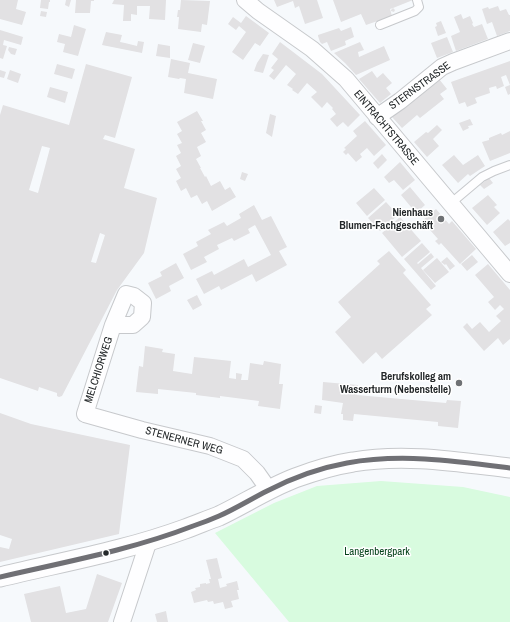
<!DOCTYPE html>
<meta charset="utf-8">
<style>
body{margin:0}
canvas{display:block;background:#f6f9fc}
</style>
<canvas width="510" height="622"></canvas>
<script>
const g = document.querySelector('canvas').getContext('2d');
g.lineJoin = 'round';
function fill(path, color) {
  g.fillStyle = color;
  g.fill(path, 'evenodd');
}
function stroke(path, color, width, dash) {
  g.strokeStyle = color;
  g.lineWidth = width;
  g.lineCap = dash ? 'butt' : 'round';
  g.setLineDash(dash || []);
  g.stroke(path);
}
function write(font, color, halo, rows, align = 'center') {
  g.font = font + ' "Archivo Narrow",sans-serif';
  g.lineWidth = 3;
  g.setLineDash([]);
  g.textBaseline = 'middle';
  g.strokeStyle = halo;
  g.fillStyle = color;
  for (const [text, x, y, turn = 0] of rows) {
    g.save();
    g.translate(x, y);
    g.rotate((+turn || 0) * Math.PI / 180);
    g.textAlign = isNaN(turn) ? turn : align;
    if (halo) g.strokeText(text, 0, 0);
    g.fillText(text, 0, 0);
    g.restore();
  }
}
const green = new Path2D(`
 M381,481L463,487L510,497V622H289L215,533L274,503L317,486Z`);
const building = new Path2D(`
 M0,0H18L16,9L26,12L22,25L0,19Z
 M41,0H50V2H49L48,9L40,8Z
 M66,0H71L69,7L65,5Z
 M76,0H94V1H91L90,13H75Z
 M114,0H166L165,20L149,19L150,6H137V15L131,14V21H123L124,5L112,4Z
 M181,0L210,1L207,25L202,24L201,32L178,29L179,17H177L178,10H180Z
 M274,0H317L323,18L305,24L299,6L295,8L293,1L277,7Z
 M333,0H413L393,8L395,10L394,12L391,11V10L393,8L390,9L392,16L366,25L361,14L341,22Z
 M498,6L500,11L506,9L509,15H510V31L497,36L492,22L487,24L482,9L488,7L489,9Z
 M41,11L47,12L46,17L40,16Z
 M461,14L463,19L470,16L473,23L472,24L474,27L482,24L488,39L456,51L451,36L460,32L454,17Z
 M246,16L269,33L260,46L255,43L243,60L232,52L246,32L239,26L236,30L228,24L233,17L241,23Z
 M441,21L446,33L438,36L435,27L437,26L436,23Z
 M74,25L86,29L78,56L63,52L65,44L57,42L59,34L71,37Z
 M351,27L354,37L345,41L346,45L331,51L327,42L322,44L320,42L318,36V35L339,28L341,31Z
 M0,30L23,37L21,45L4,40L3,45L7,46L3,59L0,58Z
 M106,32L122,35L120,42L125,43L137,46L138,41L144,42L142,53L102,45Z
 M447,37L453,52L437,58L431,43Z
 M280,42L322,74L360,115L348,127L343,122L337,127L330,119L336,114L332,109L333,108L327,102L322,108L311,97L317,92L307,83L298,94L292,90L293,89L287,85L296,74L286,65L274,80L269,76L274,70L271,68L278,59L272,54Z
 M360,42L364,50L358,52L359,57L384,46L390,60L356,75L345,63L334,53Z
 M193,43L205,46L200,63L188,60Z
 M158,44L170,46V58L156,56Z
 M9,47L17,49L15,55L11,54L8,50Z
 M263,54L269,55L263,73L254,71L257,63Z
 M171,59L190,63L188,73L217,79L213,99L184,93L186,79L180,78L179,79L168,77Z
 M510,61V94L508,95L505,87L510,85L506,75L501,77L504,86L497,89L496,86L489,88L490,93L475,98L477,103L467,107L465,102L459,104L451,82Z
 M57,64L75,69L72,79L54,74Z
 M86,64L132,77L115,138L105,135L103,139L135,149L124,188L157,198L144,253L117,290L62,396L59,397L57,396V393L39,387L38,391L0,378V115L3,105L69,125ZM42,146L50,148L38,193L29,190ZM100,233L105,235L96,263L91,262Z
 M0,70L6,72L4,78L0,77Z
 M10,70L21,74L18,83L7,79Z
 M372,71L377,78L383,73L392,83L386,88L391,94L380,103L359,79Z
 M439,79L447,89L440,94L444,99L420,118L417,115L402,128L392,117Z
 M50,87L68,92L65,103L47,97Z
 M197,111L203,121H201L206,130L201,133L206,142L197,147L201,156L196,159L201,168H200L205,177L206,176L211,186L220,181L225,190L230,187L236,197L212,211L207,201L202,204L197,195L191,198L186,188L181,191L176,181L181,178L176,169L181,166L176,156L181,153L177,145L182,143L177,134L182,131L177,122Z
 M270,114L276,116L272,137L266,133Z
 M470,119L473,125L468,126L469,128L463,131L459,123Z
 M365,121L386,145L374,156L367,148L360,154L362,157L356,162L348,153L346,155L343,152L346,149L344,148L357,136L353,131Z
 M437,125L442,130L433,139L439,146L427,157L414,142L426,132L428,133Z
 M510,131V153L490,161L482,142L489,140V138L501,133L502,135Z
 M382,154L387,160L378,169L373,163Z
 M454,155L463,165L478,155L485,166L470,176L468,174L458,183L442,165Z
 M400,162L415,180L403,190L394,180L389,183L384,177Z
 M242,172L248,174L245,181L240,179Z
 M489,178L493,183L484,189L480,185Z
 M410,187L425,205L416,213L401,195Z
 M374,188L385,200L367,216L356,203Z
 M488,195L497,205L494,207L500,213L487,225L472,208Z
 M386,202L398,215L380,231L368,218Z
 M254,205L262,220L271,216L287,247L279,251L287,265L256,282L252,274L221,290L219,286L204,294L196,279L212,271L214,275L244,259L248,267L271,255L255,225L248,229L250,233L234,241L232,238L217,245L219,249L204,257L207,262L191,270L183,254L198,246L196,242L211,234L208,230L224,222L227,226L241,218L239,214Z
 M436,209L449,224L452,221L476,249L460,264L441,243L439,245L435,241L438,239L422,221Z
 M400,217L421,241L402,257L382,233Z
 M508,219L510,221V243L505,246L493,232Z
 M422,243L430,252L417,263L418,264L431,253L434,257L421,268L436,286L431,290L404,259Z
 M389,251L406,270L403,273L431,305L426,309L432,315L382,359L376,352L363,364L335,332L351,317L338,302L380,264L377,261Z
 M472,255L478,262L467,271L461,264Z
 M447,257L455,266L450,270L446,264L445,265L441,262Z
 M437,258L449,272L435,283L423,270Z
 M176,263L184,278L169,286L171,291L156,299L148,283L162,276L160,272Z
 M488,264L510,290V339L503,345L498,338L484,351L463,327L467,323L472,329L480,322L489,332L501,321L496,316L504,309L500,305L495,310L488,302L494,297L475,275Z
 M197,295L202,305L193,310L187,300Z
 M145,346L163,349L162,352L175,354L173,371L192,374L194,357L231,361L229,378L236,379V373L242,374L241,380H248L250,363L263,365L264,361L281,364L279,384H283L280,409L258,406L259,401L220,396V398L196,395V393L158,389V394L136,392L139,366L143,367Z
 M323,382L358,385L357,395L446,403L447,400L461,401L458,428L438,426V422L354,414L353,421L343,420V414H341L343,403L322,400Z
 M315,405L322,406L321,414L314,413Z
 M0,413L31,424L130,445L119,534L0,562V547L9,549L12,539L0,535Z
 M217,558L222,578L218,579L220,588L227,586L226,584L237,581L239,590H237L239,599L231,601L233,607L225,609L223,602L214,604L213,601L208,602L207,600L194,603L191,592L196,590L195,588L200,587V584L206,583V584L210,583L209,579H211L206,560Z
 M97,574L122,583L108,622H31L24,594L60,586L66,613L86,609Z
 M166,611L168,622H157L155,614Z`);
const service = new Path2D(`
 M380,25L415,11L419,7L417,0
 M450,204L482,177L494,171L510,165`);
const minor = new Path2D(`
 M245,0L258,11L312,49L346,79L510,274
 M377,117L400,101L442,67L453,62L510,41
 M113,325L126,294L134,296L143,303L142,317L133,325H113L85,414L142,430L210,446L243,459L257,473L269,490
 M122,622L149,540`);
const tertiary = new Path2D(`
 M0,577C62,562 125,551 185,529C196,525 208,520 219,516C244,504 269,488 295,478C314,471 333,465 353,462C405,453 458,462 510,468`);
const bus1 = new Path2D(`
 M0,577C65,562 131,550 193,526C202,523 210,520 219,516C235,509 251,499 267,491C292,478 319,468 347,463C401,453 456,461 510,468`);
const markers = [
 [441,219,4,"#6e7174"],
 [459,383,4,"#6e7174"],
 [106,553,3.5,"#24282a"]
];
const streetNames = [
 ["STERNSTRASSE",420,86,-36],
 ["EINTRACHTSTRASSE",386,128,50],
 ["MELCHIORWEG",99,370,-72],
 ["STENERNER WEG",184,441,15]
];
const poiNames = [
 ["Nienhaus",433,213],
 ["Blumen-Fachgeschäft",433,226],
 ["Berufskolleg am",451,377],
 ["Wasserturm (Nebenstelle)",451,390]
];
const parkNames = [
 ["Langenbergpark",377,552]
];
fill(green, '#d8fbdf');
fill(building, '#e2e1e3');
stroke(service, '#c7c9cc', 10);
stroke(minor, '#c7c9cc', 18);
stroke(tertiary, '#c7c9cc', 21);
stroke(service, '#fefeff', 8);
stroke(minor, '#fefeff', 16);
stroke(tertiary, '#fefeff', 19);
stroke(bus1, '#707075', 5);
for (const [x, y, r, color] of markers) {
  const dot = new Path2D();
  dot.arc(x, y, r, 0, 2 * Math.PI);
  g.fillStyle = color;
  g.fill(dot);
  stroke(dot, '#fff', 1.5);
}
write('11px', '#24282a', '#fff', streetNames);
write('bold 11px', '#24282a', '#fff', poiNames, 'right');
write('11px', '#05421a', '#fff', parkNames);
</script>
